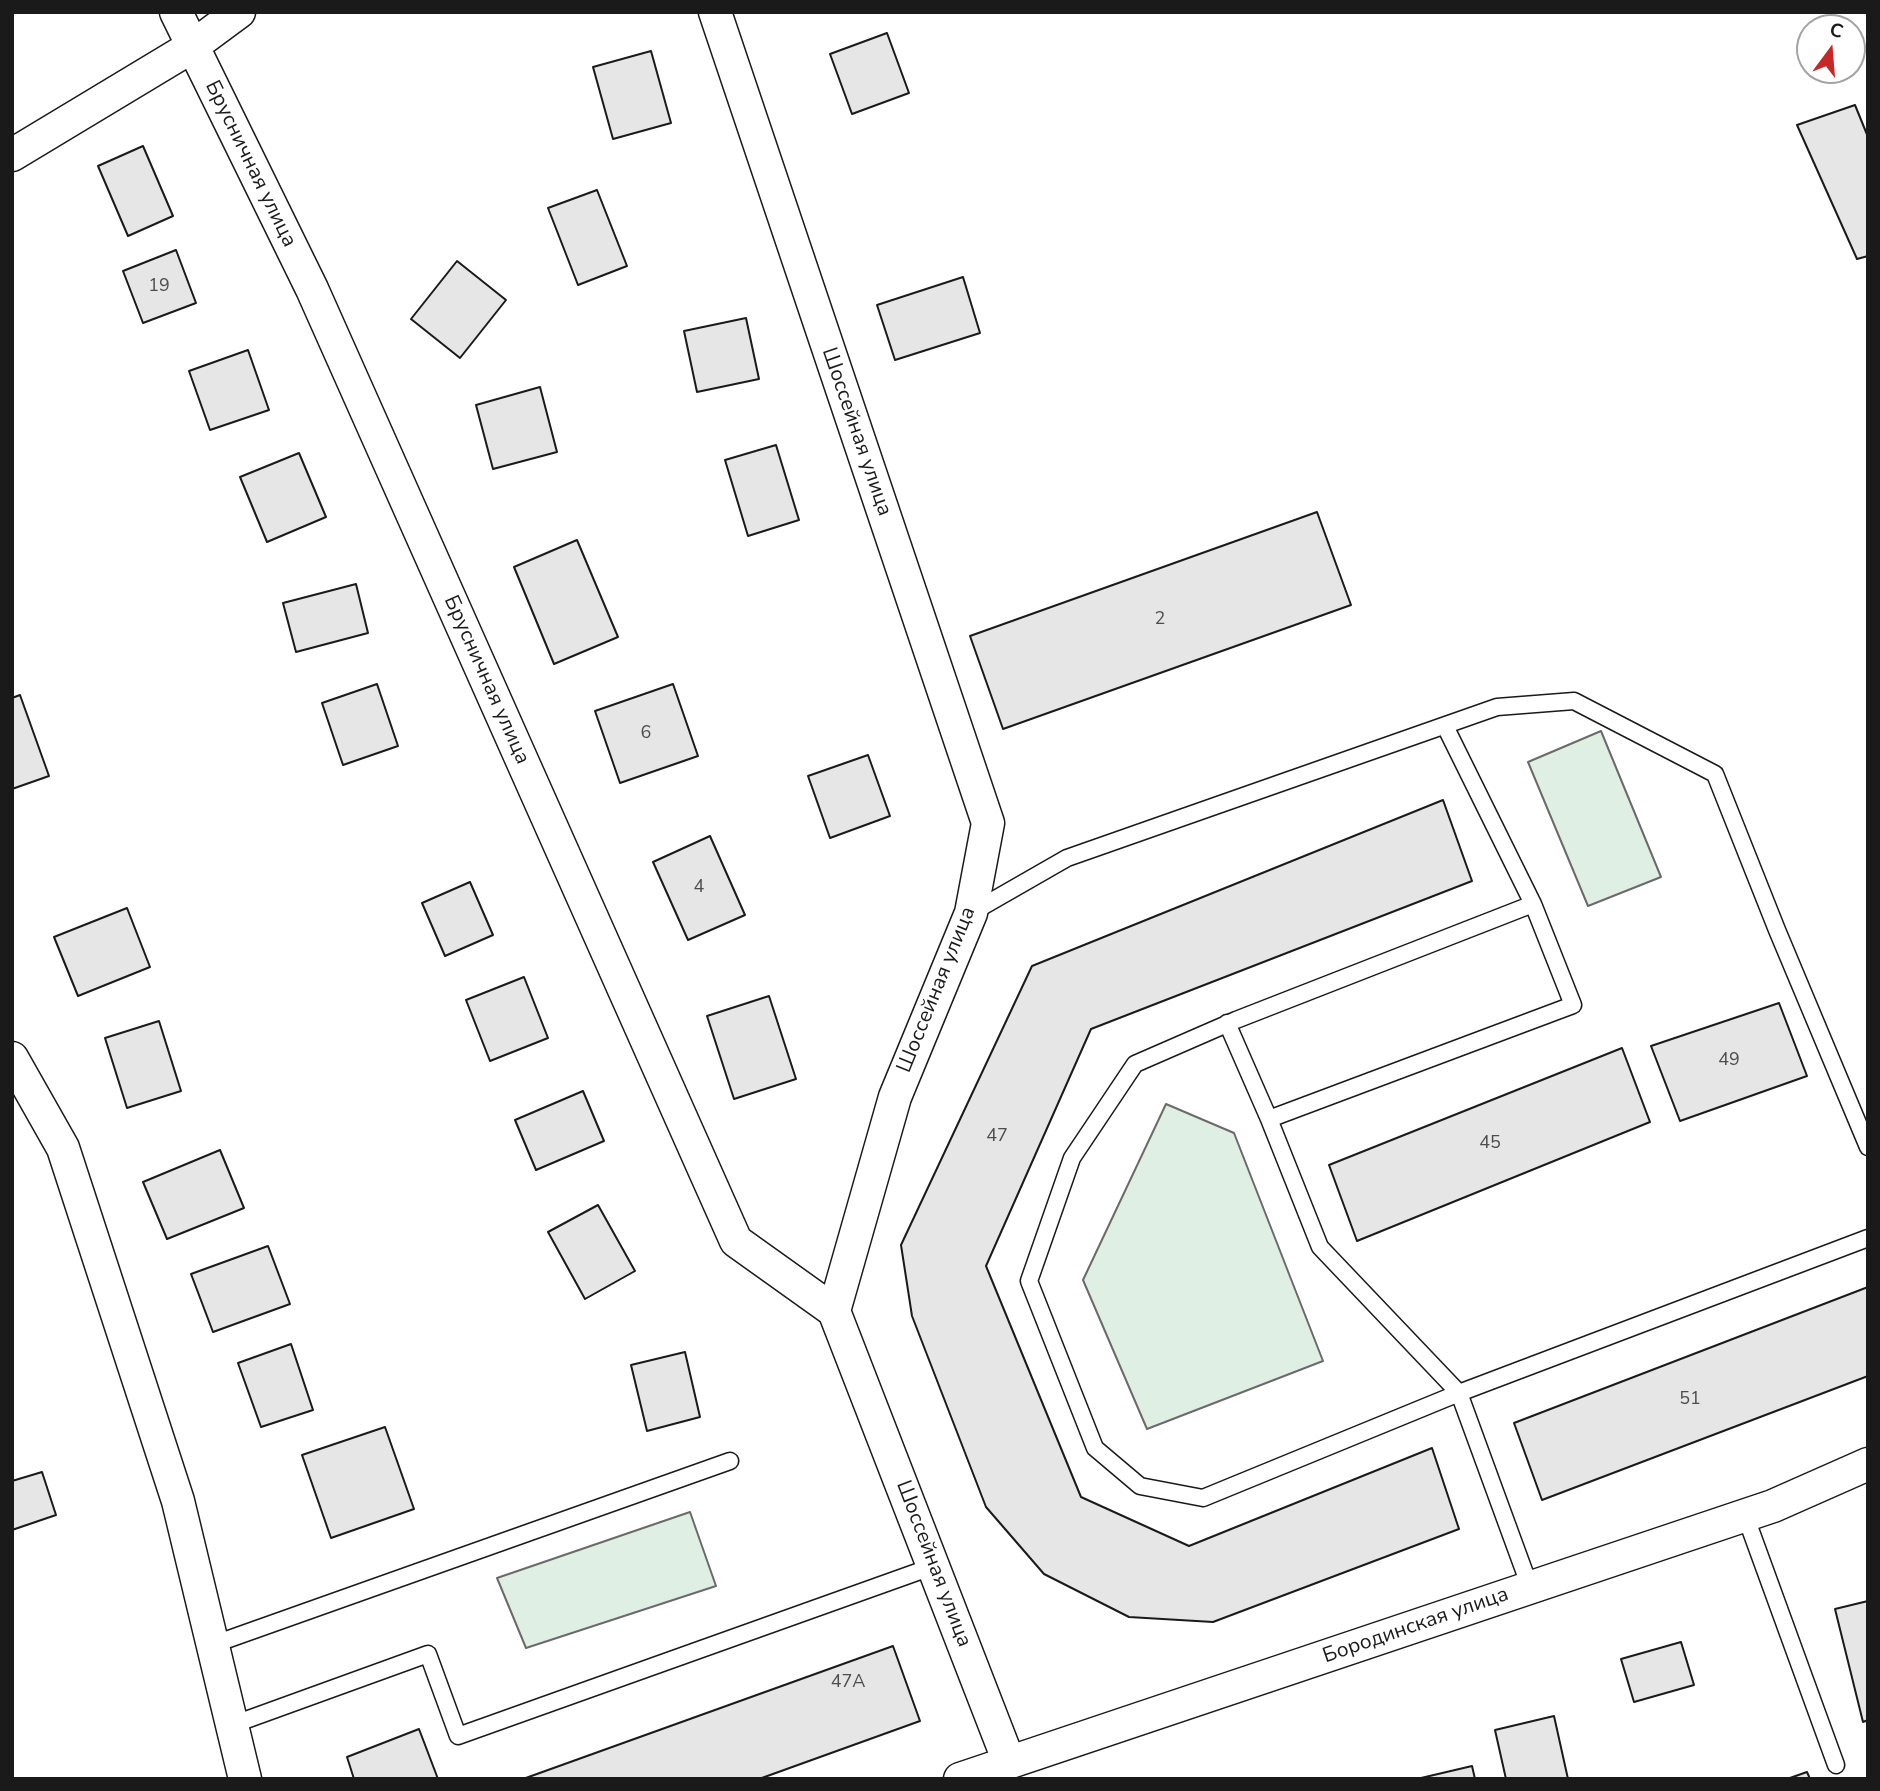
<!DOCTYPE html>
<meta charset="utf-8">
<style>
body{margin:0}
#map{position:relative;width:1880px;height:1791px;overflow:hidden;background:#fff;font-family:"Nunito Sans",sans-serif}
canvas{display:block}
.frame{position:absolute;inset:0;border:14px solid #1a1a1a;pointer-events:none}
.north{position:absolute;left:1796px;top:14px;width:70px;height:70px;box-sizing:border-box;background:#fff;border:2px solid #a3a3a3;border-radius:50%;rotate:16deg;font-size:19px;font-weight:700;line-height:28px;text-align:center;color:#1a1a1a}
.north::after{content:'';display:block;margin:auto;width:24px;height:32px;background:#c62828;clip-path:polygon(50% 0,100% 100%,50% 72%,0 100%)}
</style>
<div id="map">
<canvas width="1880" height="1791"></canvas>
<div class="frame"></div>
<div class="north">С</div>
</div>
<script>
const g = document.querySelector('canvas').getContext('2d');
g.lineJoin = 'round';
function fill(path, color) {
  g.fillStyle = color;
  g.fill(path, 'evenodd');
}
function stroke(path, color, width, dash) {
  g.strokeStyle = color;
  g.lineWidth = width;
  g.lineCap = dash ? 'butt' : 'round';
  g.setLineDash(dash || []);
  g.stroke(path);
}
function write(font, color, halo, rows, align = 'center') {
  g.font = font + ' "Nunito Sans",sans-serif';
  g.lineWidth = 5;
  g.setLineDash([]);
  g.textBaseline = 'middle';
  g.strokeStyle = halo;
  g.fillStyle = color;
  for (const [text, x, y, turn = 0] of rows) {
    g.save();
    g.translate(x, y);
    g.rotate((+turn || 0) * Math.PI / 180);
    g.textAlign = isNaN(turn) ? turn : align;
    if (halo) g.strokeText(text, 0, 0);
    g.fillText(text, 0, 0);
    g.restore();
  }
}
const green = new Path2D(`
 M1601,731L1661,877L1588,906L1528,762Z
 M1166,1104L1234,1133L1323,1361L1147,1429L1083,1280Z
 M690,1512L716,1586L526,1648L497,1578Z`);
const building = new Path2D(`
 M887,33L909,93L852,114L830,54Z
 M651,51L671,123L613,139L593,67Z
 M1855,105L1868,137V256L1857,259L1797,125Z
 M143,146L173,216L128,236L98,166Z
 M597,190L627,266L578,285L548,208Z
 M176,250L196,303L143,323L123,271Z
 M457,261L506,300L460,358L411,319Z
 M963,277L980,333L895,360L877,305Z
 M746,318L759,379L697,392L684,331Z
 M248,350L269,410L210,430L189,371Z
 M540,387L557,452L493,469L476,405Z
 M776,445L799,520L748,536L725,460Z
 M299,453L326,517L267,542L240,477Z
 M1317,512L1351,605L1003,729L970,636Z
 M577,540L618,637L554,664L514,567Z
 M356,584L368,633L296,652L283,603Z
 M377,684L398,746L343,765L322,703Z
 M673,684L698,756L620,783L595,711Z
 M20,695L49,776L12,789V698Z
 M868,755L890,816L830,838L808,776Z
 M1443,800L1472,881L1091,1029L986,1266L1081,1497L1189,1546L1432,1448L1459,1529L1213,1622L1129,1617L1044,1574L986,1507L912,1316L901,1245L1032,966Z
 M710,836L745,915L688,940L653,862Z
 M470,882L493,935L445,956L422,903Z
 M127,908L150,967L78,996L54,937Z
 M524,977L548,1038L490,1061L466,1000Z
 M769,996L796,1079L734,1099L707,1016Z
 M1779,1003L1807,1076L1680,1121L1651,1046Z
 M159,1021L181,1091L127,1108L105,1038Z
 M1622,1048L1650,1122L1357,1241L1329,1165Z
 M583,1091L604,1141L536,1170L515,1120Z
 M220,1150L244,1208L167,1239L143,1182Z
 M598,1205L635,1271L585,1299L548,1232Z
 M268,1246L290,1304L213,1332L191,1274Z
 M1868,1287V1376L1542,1500L1514,1423Z
 M291,1344L313,1410L261,1427L238,1363Z
 M685,1352L700,1417L647,1431L631,1365Z
 M385,1427L414,1509L331,1538L302,1455Z
 M42,1472L56,1515L12,1530V1481Z
 M1868,1601V1720L1863,1722L1835,1609Z
 M1681,1642L1694,1685L1634,1702L1621,1659Z
 M893,1646L920,1721L759,1779H523Z
 M1554,1716L1568,1779H1506L1495,1730Z
 M419,1729L438,1779H354L347,1757Z
 M1472,1766L1475,1779H1421V1778Z
 M1807,1772L1810,1779H1787Z`);
const service = new Path2D(`
 M1445,726L1533,904L1573,1005L1269,1119L1320,1247L1459,1393L1530,1587
 M1533,904L1236,1020L1135,1064L1072,1158L1029,1281L1095,1448L1140,1486L1203,1498L1459,1393L1868,1238
 M971,913L1067,858L1497,707L1574,701L1715,774L1777,930L1868,1147
 M1227,1023L1269,1119
 M1745,1515L1836,1765
 M212,1645L730,1461
 M232,1725L428,1654L458,1736L934,1566`);
const minor = new Path2D(`
 M176,12L312,289L736,1241L834,1311
 M715,12L988,823L971,913L895,1097L834,1311L1009,1762
 M12,155L193,46L239,12
 M12,1058L63,1148L178,1501L245,1779
 M960,1779L1773,1506L1868,1464`);
const numberNames = [
 ["19",159,287],
 ["2",1160,620],
 ["6",646,734],
 ["4",699,888],
 ["49",1729,1061],
 ["47",997,1137],
 ["45",1490,1144],
 ["51",1690,1400],
 ["47А",848,1683]
];
const streetNames = [
 ["Брусничная улица",250,164,64],
 ["Шоссейная улица",856,432,71],
 ["Брусничная улица",486,680,66],
 ["Шоссейная улица",937,990,-68],
 ["Шоссейная улица",933,1564,69],
 ["Бородинская улица",1416,1626,-19]
];
fill(green, '#e0efe3');
stroke(green, '#6a6a6a', 2);
fill(building, '#e6e6e6');
stroke(building, '#1a1a1a', 2);
stroke(service, '#1a1a1a', 19);
stroke(minor, '#1a1a1a', 35);
stroke(service, '#fff', 16);
stroke(minor, '#fff', 32);
write('18px', '#4d4d4d', null, numberNames);
write('21px', '#1a1a1a', '#fff', streetNames);
</script>
